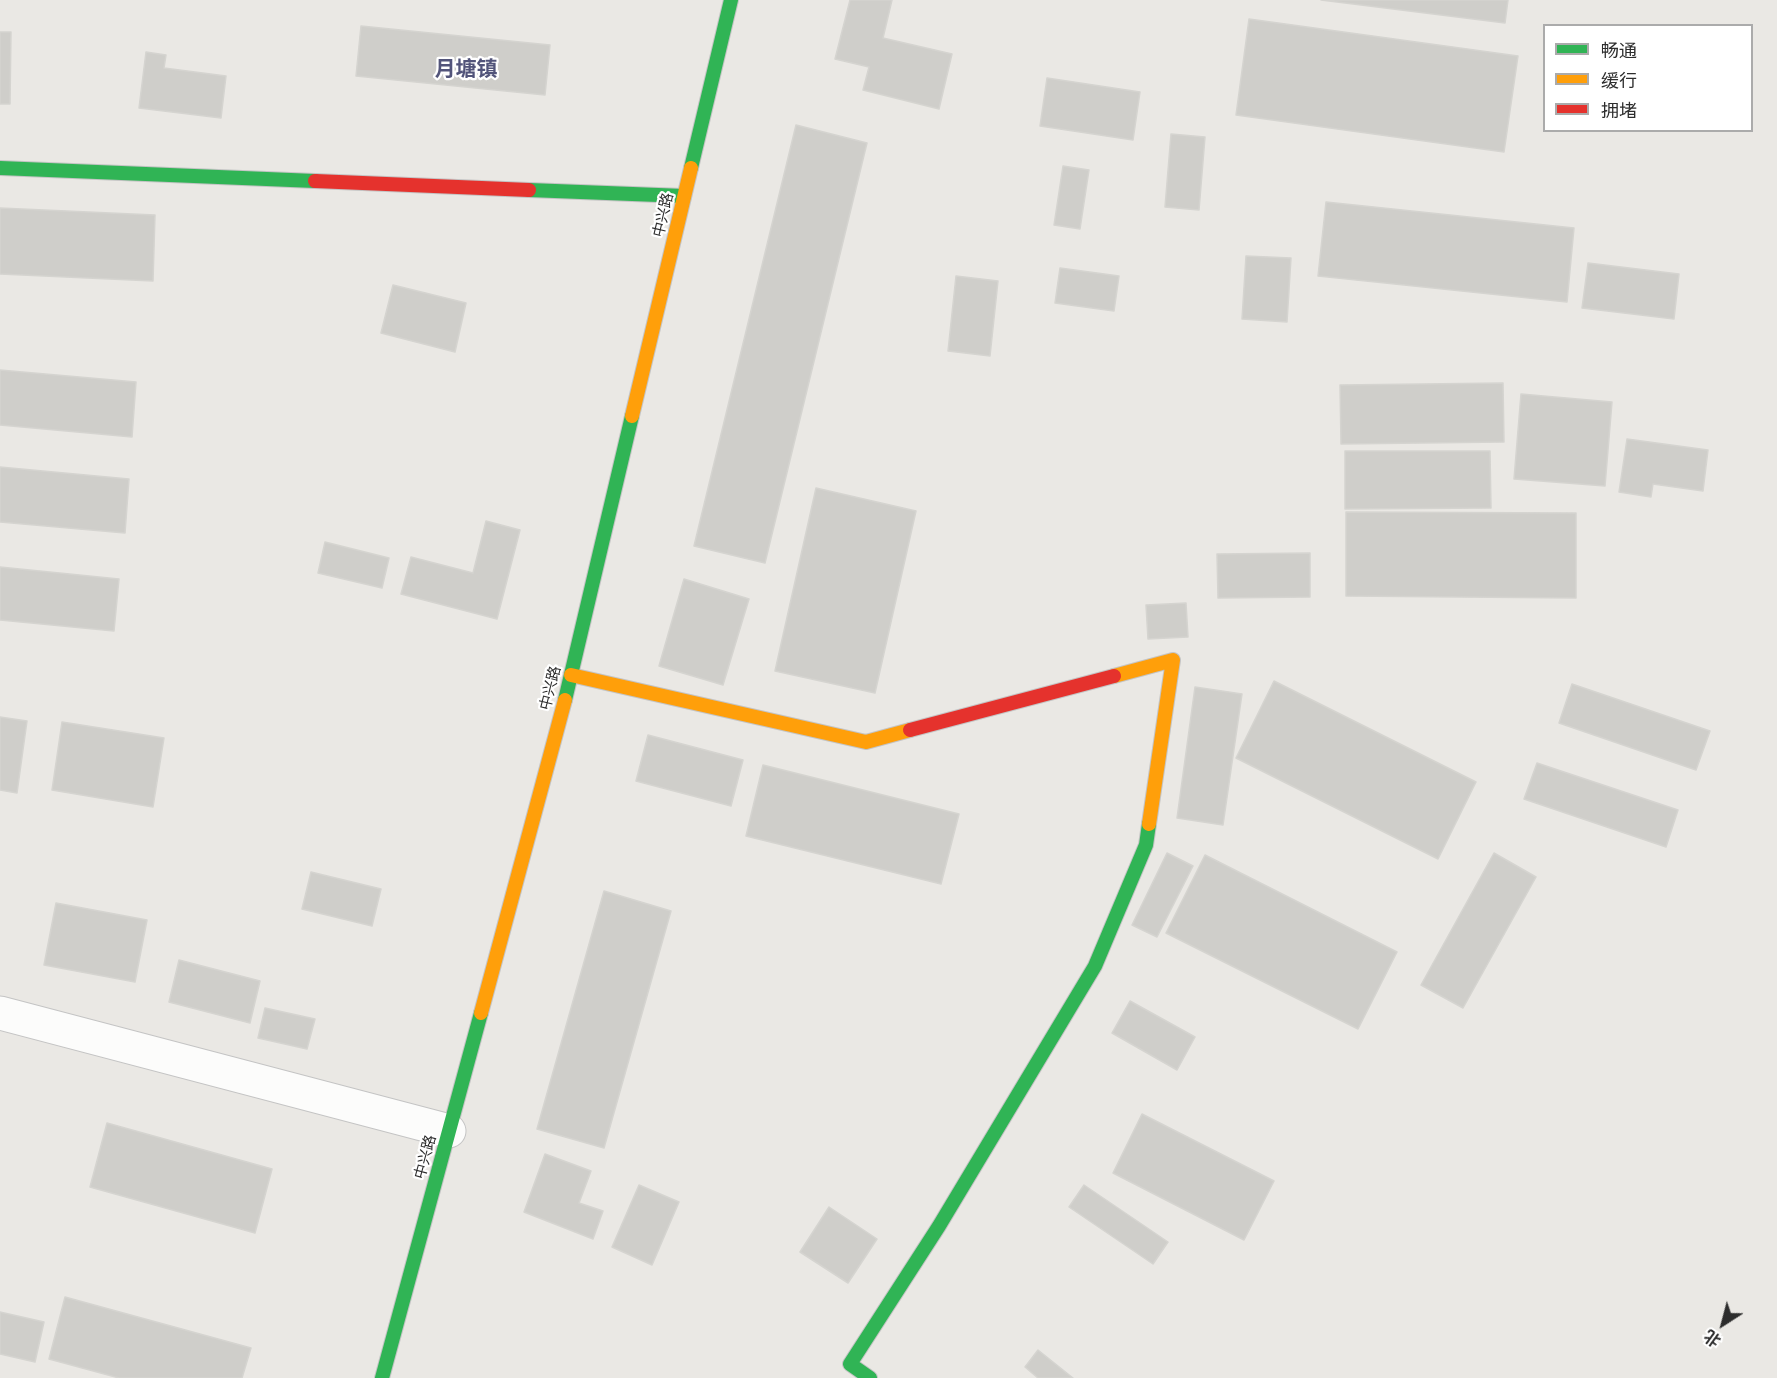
<!DOCTYPE html>
<meta charset="utf-8">
<style>
body{margin:0}
#map{position:relative;width:1777px;height:1378px;overflow:hidden;background:#eae8e4;font-family:Barlow,"Noto Sans SC",sans-serif}
canvas{display:block}
.legend{position:absolute;left:1543px;top:24px;width:210px;height:108px;box-sizing:border-box;background:#fff;border:2px solid #ababab;margin:0;padding:8px 10px;list-style:none;font-size:18px;color:#2d2d2d}
.legend li{display:flex;align-items:center;gap:12px;height:30px}
.legend b{width:30px;border:2px solid #ababab}
.north{position:absolute;left:1693px;top:1294px;width:60px;height:60px;-webkit-text-stroke:4px #fff;paint-order:stroke;rotate:216deg;font-size:16px;font-weight:700;line-height:24px;text-align:center;color:#2d2d2d}
.north::after{content:'';display:block;margin:auto;width:21px;height:27px;background:#2d2d2d;clip-path:polygon(50% 0,100% 100%,50% 72%,0 100%)}
</style>
<div id="map">
<canvas width="1777" height="1378"></canvas>
<ul class="legend">
<li><b style="height:8px;background:#30b455"></b>畅通</li>
<li><b style="height:8px;background:#ff9f0a"></b>缓行</li>
<li><b style="height:8px;background:#e5322d"></b>拥堵</li>
</ul>
<div class="north">北</div>
</div>
<script>
const g = document.querySelector('canvas').getContext('2d');
g.lineJoin = 'round';
function fill(path, color) {
  g.fillStyle = color;
  g.fill(path, 'evenodd');
}
function stroke(path, color, width, dash) {
  g.strokeStyle = color;
  g.lineWidth = width;
  g.lineCap = dash ? 'butt' : 'round';
  g.setLineDash(dash || []);
  g.stroke(path);
}
function write(font, color, halo, rows, align = 'center') {
  g.font = font + ' Barlow,"Noto Sans SC",sans-serif';
  g.lineWidth = 4.5;
  g.setLineDash([]);
  g.textBaseline = 'middle';
  g.strokeStyle = halo;
  g.fillStyle = color;
  for (const [text, x, y, turn = 0] of rows) {
    g.save();
    g.translate(x, y);
    g.rotate((+turn || 0) * Math.PI / 180);
    g.textAlign = isNaN(turn) ? turn : align;
    if (halo) g.strokeText(text, 0, 0);
    g.fillText(text, 0, 0);
    g.restore();
  }
}
const building = new Path2D(`
 M850,0H892L883,38L952,54L939,109L863,90L869,67L835,59Z
 M1321,0H1508L1505,23Z
 M1249,19L1518,56L1504,152L1236,115Z
 M361,26L550,45L545,95L356,76Z
 M0,32H11L10,104H0Z
 M146,52L166,55L164,68L226,76L221,118L139,108Z
 M1047,78L1140,92L1133,140L1040,126Z
 M796,125L867,143L765,563L694,546Z
 M1171,134L1205,137L1199,210L1165,207Z
 M1063,166L1089,170L1080,229L1054,225Z
 M1326,202L1574,228L1567,302L1318,276Z
 M0,208L155,215L153,281L0,274Z
 M1246,256L1291,258L1287,322L1242,319Z
 M1588,263L1679,274L1674,319L1582,308Z
 M1060,268L1119,276L1114,311L1055,303Z
 M956,276L998,281L990,356L948,351Z
 M393,285L466,303L455,352L381,333Z
 M0,370L136,382L132,437L0,425Z
 M1503,383L1504,442L1341,444L1340,385Z
 M1521,394L1612,402L1605,486L1514,479Z
 M1627,439L1708,450L1703,491L1653,484L1651,497L1619,492Z
 M1345,451H1490L1491,508L1345,509Z
 M0,467L129,479L125,533L0,522Z
 M816,488L916,511L875,693L775,671Z
 M1346,512L1576,513V598L1346,596Z
 M486,521L520,530L497,619L401,594L411,557L473,573Z
 M325,542L389,558L382,588L318,573Z
 M1310,553V597L1218,598L1217,554Z
 M0,567L119,579L114,631L0,620Z
 M684,579L749,599L723,685L659,666Z
 M1186,603L1188,637L1148,639L1146,605Z
 M1274,681L1476,782L1438,859L1236,758Z
 M1572,684L1710,731L1696,770L1559,723Z
 M1195,687L1242,694L1223,825L1177,818Z
 M0,717L27,721L17,793L0,790Z
 M62,722L164,738L153,807L52,790Z
 M648,735L743,760L731,806L636,781Z
 M1537,763L1678,810L1666,847L1524,799Z
 M763,765L959,814L941,884L746,836Z
 M1167,853L1193,866L1157,937L1132,925Z
 M1494,853L1536,877L1463,1008L1421,985Z
 M1205,855L1397,952L1358,1029L1166,933Z
 M311,872L381,889L372,926L302,909Z
 M604,891L671,911L604,1148L537,1129Z
 M56,903L147,920L135,982L44,965Z
 M179,960L260,981L250,1023L169,1002Z
 M1130,1001L1195,1037L1177,1070L1112,1033Z
 M265,1008L315,1019L307,1049L258,1038Z
 M1142,1114L1274,1181L1244,1240L1113,1173Z
 M107,1123L272,1169L255,1233L90,1187Z
 M545,1154L591,1171L579,1203L603,1211L593,1239L524,1212Z
 M639,1185L679,1202L652,1265L612,1247Z
 M1084,1185L1168,1242L1153,1264L1069,1207Z
 M829,1207L877,1239L848,1283L800,1252Z
 M65,1297L251,1348L242,1378H119L49,1359Z
 M0,1312L44,1322L35,1362L0,1354Z
 M1038,1350L1073,1378H1038L1025,1367Z`);
const street = new Path2D(`
 M0,1013L449,1131`);
const fast = new Path2D(`
 M0,168L315,181
 M691,168L731,0
 M529,190L684,196
 M565,700L632,416
 M382,1378L481,1013
 M870,1378L850,1364L939,1226L1095,966L1146,845L1149,824`);
const slow = new Path2D(`
 M632,416L691,168
 M571,675L866,742L910,730
 M1114,676L1173,660L1149,824
 M481,1013L565,700`);
const jam = new Path2D(`
 M315,181L529,190
 M910,730L1114,676`);
const streetNames = [
 ["中兴路",663,215,-77],
 ["中兴路",550,688,-76],
 ["中兴路",425,1157,-75]
];
const districtNames = [
 ["月塘镇",466,69]
];
fill(building, '#cfceca');
stroke(building, '#d5d4d0', 1.5);
stroke(street, '#c4c4c4', 35);
stroke(fast, '#c4c4c4', 16);
stroke(slow, '#c4c4c4', 16);
stroke(jam, '#c4c4c4', 16);
stroke(street, '#fcfcfb', 33);
stroke(fast, '#30b455', 14);
stroke(slow, '#ff9f0a', 14);
stroke(jam, '#e5322d', 14);
write('15px', '#2d2d2d', '#fff', streetNames);
write('bold 21px', '#52547a', '#fff', districtNames);
</script>
